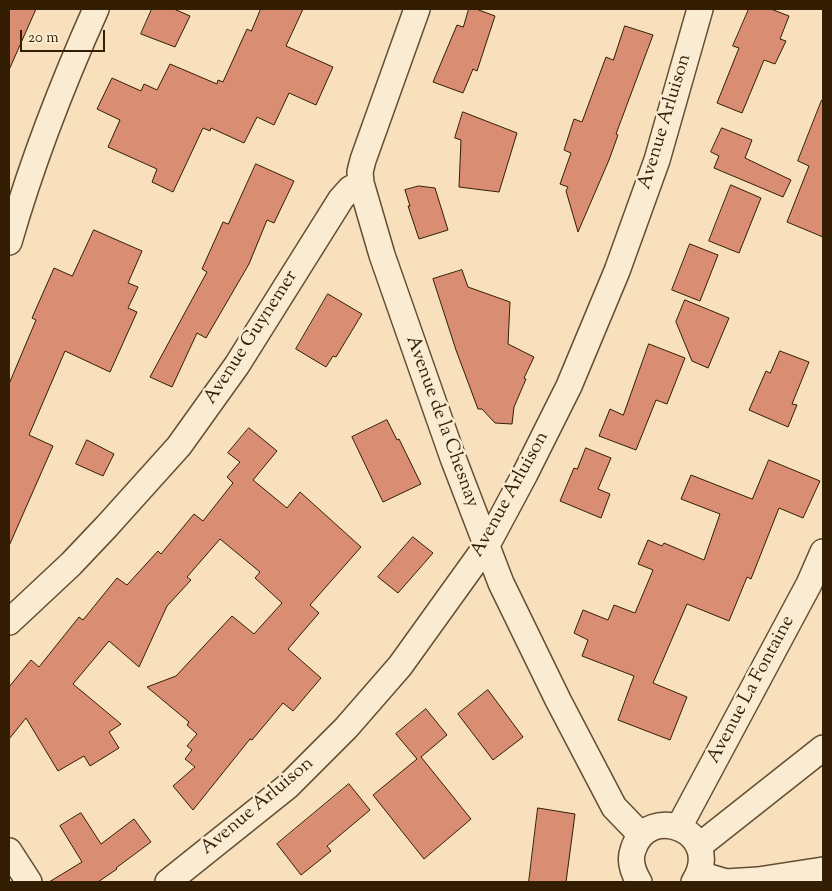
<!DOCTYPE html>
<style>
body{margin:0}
#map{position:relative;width:832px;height:891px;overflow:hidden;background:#f7e0bb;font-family:"Sorts Mill Goudy",serif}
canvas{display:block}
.frame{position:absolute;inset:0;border:10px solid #331e03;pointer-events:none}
.scale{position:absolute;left:20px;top:30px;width:85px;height:22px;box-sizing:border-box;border:2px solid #331e03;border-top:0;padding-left:6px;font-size:15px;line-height:18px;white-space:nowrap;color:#331e03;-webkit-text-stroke:4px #faebd3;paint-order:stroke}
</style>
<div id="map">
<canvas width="832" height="891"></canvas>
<div class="frame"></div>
<div class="scale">20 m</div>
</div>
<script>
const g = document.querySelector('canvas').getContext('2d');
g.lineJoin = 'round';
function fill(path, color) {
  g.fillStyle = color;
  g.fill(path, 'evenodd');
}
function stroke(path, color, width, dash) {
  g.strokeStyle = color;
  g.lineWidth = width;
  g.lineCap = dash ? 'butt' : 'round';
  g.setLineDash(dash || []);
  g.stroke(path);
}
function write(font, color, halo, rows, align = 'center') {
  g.font = font + ' "Sorts Mill Goudy",serif';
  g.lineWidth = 5;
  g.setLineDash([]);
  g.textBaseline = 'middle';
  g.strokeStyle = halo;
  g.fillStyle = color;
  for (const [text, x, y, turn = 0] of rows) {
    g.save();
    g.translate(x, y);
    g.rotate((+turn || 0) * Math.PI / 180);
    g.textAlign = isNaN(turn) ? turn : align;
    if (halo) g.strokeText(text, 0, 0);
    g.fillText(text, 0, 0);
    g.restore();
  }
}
const building = new Path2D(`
 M9,9H36L9,70Z
 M152,9H174L190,16L175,47L141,34Z
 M261,9H303L286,46L333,67L316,105L289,93L274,125L257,117L244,143L211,128L210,131L203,128L173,192L152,182L157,169L108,147L120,120L97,109L112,78L141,91L144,84L157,90L170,64L217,84L218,80L223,82L247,29L251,31Z
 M469,9H476L495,16L477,71L473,69L463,93L433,82L457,25L463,27Z
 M749,9H771L789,16L780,39L786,41L775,64L764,60L742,113L717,103L739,48L733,46Z
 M625,26L653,35L616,134L618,135L609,160L578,232L566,191L568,187L560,184L571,153L564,150L574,119L582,122L606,57L613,60Z
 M822,100H823V237L787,222L809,166L798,161Z
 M463,112L517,133L499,192L459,187L461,140L455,138Z
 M722,128L752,140L745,158L791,180L783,197L714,168L719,156L711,152Z
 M256,164L294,181L274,223L267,220L249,264L206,338L197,333L172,387L150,377L207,272L202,269L223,222L228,224Z
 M731,185L761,198L739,253L709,241Z
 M419,186L435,188L448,230L419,239L408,206H410L405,190Z
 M94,230L142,251L128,283L138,287L128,308L137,312L110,372L65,351L29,435L53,446L9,546V384L36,320L32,318L54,268L72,276Z
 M690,244L718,255L700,301L672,290Z
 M462,270L468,287L510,302L508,344L534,357L524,378L526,379L514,407L512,424L495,423L482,409H478L456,350L433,279Z
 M328,294L362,314L336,357L333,356L326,367L296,349Z
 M685,300L729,318L708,368L692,361L676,322Z
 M649,344L685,358L667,404L656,400L636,450L599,436L610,409L623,415Z
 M780,351L809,362L792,404L797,405L788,427L749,410L766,371L770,373Z
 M387,420L397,440L399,439L421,484L383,502L352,437Z
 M249,428L277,451L253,480L287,508L300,492L361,547L310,605L319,613L288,649L321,678L293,711L283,703L252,740L250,739L193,810L173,786L195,767L185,759L192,750L187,746L197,734L187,725L189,722L147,687L176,676L232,616L254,634L282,603L255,578L260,572L220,539L187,577L191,580L167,606L139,667L109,641L73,684L121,724L109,732L119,748L90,766L84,756L58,771L26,718L9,739V687L31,660L39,667L79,617L83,620L117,578L127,585L158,551L161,554L194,514L203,521L233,483L227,477L240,462L228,453Z
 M87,440L114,454L103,476L76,464Z
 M586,448L611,458L598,489L610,494L601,518L560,501L574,468L577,469Z
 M769,460L820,481L803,518L779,508L751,579L747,577L729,621L687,604L653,683L687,697L670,740L618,720L634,676L582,656L588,640L574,633L583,610L608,620L614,605L635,613L653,570L638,564L648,540L662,546L664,543L704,560L720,514L681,499L691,475L752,499Z
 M413,537L433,553L398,593L378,577Z
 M488,690L523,737L493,760L458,714Z
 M426,709L447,735L421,757L471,819L424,859L373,795L417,759L396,734Z
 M349,784L370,810L327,846L331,851L301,875L277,844Z
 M538,808L575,814L566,882H529Z
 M81,813L101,844L134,819L151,842L116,868L117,869L98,882H49L82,862L60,826Z`);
const minor = new Path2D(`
 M417,9L363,160L360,172L361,183L382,255L453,458L501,583L558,700L614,807L641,835
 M9,242C32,162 62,85 96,9
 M9,622L71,564L107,526L179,446L237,365L341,199L350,189L361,183
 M679,827L809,584L823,552
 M699,846L823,748
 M9,851L29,882
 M699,874L726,882L758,880L823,870
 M168,882L288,786L346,728L400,666L487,545L525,474L569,386L617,271L657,160L700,9
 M639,882C633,872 629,861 633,850C648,801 725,832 694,882`);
const streetNames = [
 ["Avenue Arluison",666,122,-73],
 ["Avenue Guynemer",252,338,-57],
 ["Avenue de la Chesnay",441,422,70],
 ["Avenue Arluison",511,495,-61],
 ["Avenue La Fontaine",752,690,-62],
 ["Avenue Arluison",258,807,-40]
];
fill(building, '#d98e74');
stroke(building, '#331e03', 1);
stroke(minor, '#644e31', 28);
stroke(minor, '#faebd3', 25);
write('19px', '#331e03', '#faebd3', streetNames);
</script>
